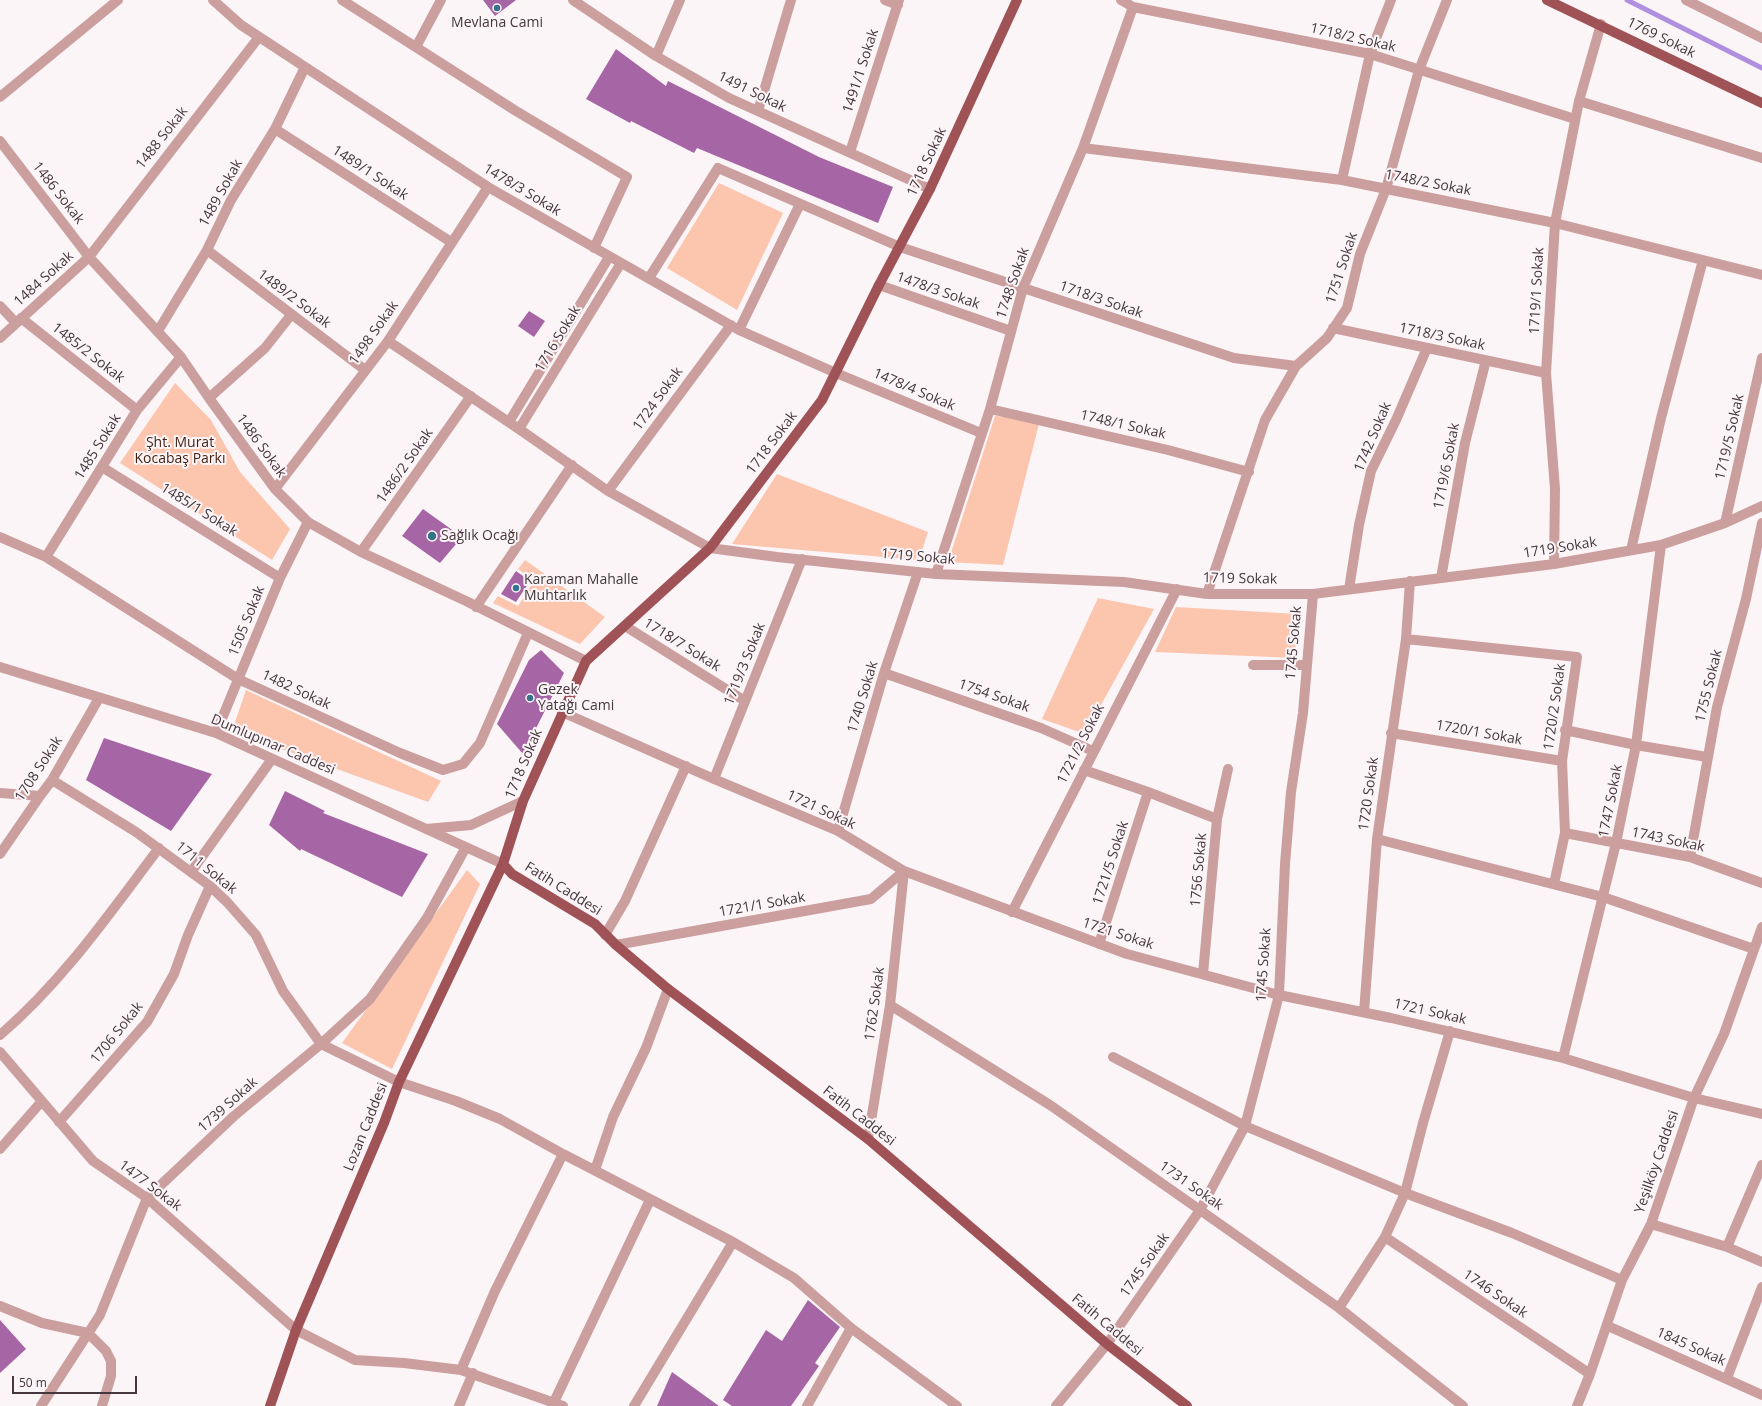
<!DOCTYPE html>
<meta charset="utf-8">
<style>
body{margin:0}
#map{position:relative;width:1762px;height:1406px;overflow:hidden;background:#fcf5f8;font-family:"Open Sans",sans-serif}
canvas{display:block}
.scale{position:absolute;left:12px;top:1376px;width:125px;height:18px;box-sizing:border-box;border:2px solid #45373d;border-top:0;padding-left:5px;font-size:12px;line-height:14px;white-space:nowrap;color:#45373d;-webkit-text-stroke:3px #fcf5f8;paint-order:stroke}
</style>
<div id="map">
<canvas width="1762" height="1406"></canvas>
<div class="scale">50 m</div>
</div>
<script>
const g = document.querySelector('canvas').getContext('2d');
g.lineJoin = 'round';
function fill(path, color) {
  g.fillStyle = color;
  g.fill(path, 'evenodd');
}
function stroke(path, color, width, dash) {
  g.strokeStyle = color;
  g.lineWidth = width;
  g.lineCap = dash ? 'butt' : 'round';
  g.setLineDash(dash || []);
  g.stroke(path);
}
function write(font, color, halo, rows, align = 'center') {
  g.font = font + ' "Open Sans",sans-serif';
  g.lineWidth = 4;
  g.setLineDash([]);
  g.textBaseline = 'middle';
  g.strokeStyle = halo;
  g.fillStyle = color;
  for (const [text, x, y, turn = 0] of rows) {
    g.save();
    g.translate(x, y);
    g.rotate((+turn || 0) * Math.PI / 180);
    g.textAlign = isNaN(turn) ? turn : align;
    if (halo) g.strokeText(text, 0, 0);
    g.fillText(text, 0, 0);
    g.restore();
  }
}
const green = new Path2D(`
 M719,183L783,213L737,310L667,268Z
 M175,383L211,420L240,472L290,529L272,560L120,463Z
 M995,416L1040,420L1003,565L948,562Z
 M777,474L928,532L919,560L732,544Z
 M525,560L605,617L580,644L493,603L498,596L518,606L534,581L518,569Z
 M1098,598L1154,609L1085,734L1042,719Z
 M1176,607L1298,614L1295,658L1155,652Z
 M246,690L441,781L428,802L232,731Z
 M467,870L480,884L392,1069L342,1043Z`);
const stream = new Path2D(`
 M1627,0L1762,68`);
const building = new Path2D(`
 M483,0H516L495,16Z
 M616,49L666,86L668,81L819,157L893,187L878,223L697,148L694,153L631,121L630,123L586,99Z
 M529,311L545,321L534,337L518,326Z
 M423,509L462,537L440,563L402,536Z
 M516,571L530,581L516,602L501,594Z
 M541,650L564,673L523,754L497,724L529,660Z
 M104,738L212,774L171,831L86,780Z
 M285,791L325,811L323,813L428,854L402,897L301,849L300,851L269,825Z
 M808,1300L840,1327L815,1363L819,1366L791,1406H732L723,1400L766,1330L782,1341Z
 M0,1320L26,1349L0,1373Z
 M672,1372L719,1406H657Z`);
const minor = new Path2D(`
 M213,0L241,25L488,187L739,330L836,373L981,433
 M342,0L516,111L627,177L594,248
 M573,0L656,56L729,98L930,189
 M885,0L898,5
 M1121,0L1133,7L1370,54L1575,119
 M1686,0L1762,38
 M416,47L441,0
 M656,56L680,0
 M0,97L118,0
 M1579,101L1762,158
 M758,111L791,0
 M275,129L451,242
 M0,141L89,257L181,357L209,398L275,489L308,522L361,552L466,601L586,661
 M1083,148L1342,180L1555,223L1762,275
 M850,152L899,0
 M1342,180L1370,54L1391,0
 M207,250L365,370
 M649,278L718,168L900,247L1234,358L1296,366
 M879,285L1011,331
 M0,306L16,323
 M21,318L137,410
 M1333,328L1546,373
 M739,330L800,204
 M158,331L207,250L231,200L275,129L305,67
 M0,338L89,257L259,37
 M388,341L519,429L608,491L710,548L777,557L936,574L1124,582L1207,594H1313L1554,564L1661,545L1725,523L1762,506
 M209,398L265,348L291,315
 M990,409L1168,450L1249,472
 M509,422L609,257
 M519,429L621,263
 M102,467L280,578
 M275,489L388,341L488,187
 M608,491L731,325
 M1725,523L1762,358
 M0,537L46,557L238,679L400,753L443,770L463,764L480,743L528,633
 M1631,550L1661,418L1703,260
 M361,552L471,396
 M46,557L137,410L181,357
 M1554,564L1555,489L1546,373L1555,223L1579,101L1601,24
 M936,574L990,409L1023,288L1083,148L1133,7
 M1441,578L1465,443L1486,360
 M1349,589L1359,525L1371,471L1396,420L1427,348
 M1207,594L1265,420L1296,366L1327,338L1347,308L1360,254L1386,189L1419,70L1447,0
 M476,607L572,465
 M625,626L745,701
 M1406,639L1577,657L1562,761L1565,833L1554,884
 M1253,665H1307
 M0,667L216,733L503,864
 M884,673L1041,728L1093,751
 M562,712L714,779L838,831L904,871L1127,954L1279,995L1391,1018L1563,1058L1694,1098L1762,1114
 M1565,730L1636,745L1707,757
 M216,733L280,578L308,522
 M1391,733L1562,761
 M1084,770L1148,792L1217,819
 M714,779L802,559
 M52,780L136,832L210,886L227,902L256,935L283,991L321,1044L399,1082L456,1101L500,1119L563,1154L733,1242L794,1278L851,1328L957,1406
 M0,793L40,796
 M426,829L471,825L523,801
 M838,831L884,673L918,572
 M1565,833L1690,857L1762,883
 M1377,839L1603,897L1754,949
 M0,854L40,796L52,780L99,698
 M1690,857L1717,707L1746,599L1762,523
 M191,872L272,759
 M1012,912L1177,589
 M605,935L625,901L686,766
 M1099,944L1148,792
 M616,945L871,899L904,871
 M1203,974L1217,819L1228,769
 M890,1005L1050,1105L1200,1210L1339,1308L1463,1406
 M1364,1012L1377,839L1406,639L1410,581
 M0,1035C63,981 109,914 159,848
 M0,1052L93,1161L147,1198L296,1330L355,1360L404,1363L461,1370L563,1406
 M1113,1057L1245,1126L1405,1193L1512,1233L1622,1280
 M1563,1058L1616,843L1636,745L1661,545
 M59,1122L147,1022L174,974L188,935L210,886
 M868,1139L890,1005L904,871
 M0,1149L42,1101
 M595,1170L613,1117L646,1048L668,989
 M1651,1224L1727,1247L1762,1262
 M1385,1237L1590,1374
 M1727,1247L1762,1165
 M0,1306L42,1323L88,1333L106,1351L111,1361V1376L102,1406
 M1339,1308L1385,1237L1405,1193L1423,1123L1450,1031
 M1608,1326L1762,1395
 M461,1370L495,1291L563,1154
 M1727,1378L1762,1287
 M554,1402L650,1200
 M41,1406L100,1315L147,1198L234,1116L321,1044L370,999L427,918L466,847
 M459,1406L473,1373
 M634,1406L733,1242
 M807,1406L851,1328
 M1056,1406L1107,1344L1200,1210L1245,1126L1279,995L1285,864L1291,792L1303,713L1313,594
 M1577,1406L1590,1374L1622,1280L1651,1224L1694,1098L1724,1034L1762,927`);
const major = new Path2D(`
 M1547,0L1762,103
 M503,864L512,874L595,924L616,945L668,989L868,1139L1107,1344L1187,1406
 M270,1406L296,1330L384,1123L399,1082L503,864L523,801L586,661L710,548L822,400L879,285L930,189L1017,0`);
const markers = [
 [497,8,4,"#36728a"],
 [432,536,5,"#36728a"],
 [516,588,4,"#36728a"],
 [530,698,4,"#36728a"]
];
const poiNames = [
 ["Mevlana Cami",497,23,"center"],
 ["Sağlık Ocağı",441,536],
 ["Karaman Mahalle",524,580],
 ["Muhtarlık",524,596],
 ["Gezek",538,690],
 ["Yatağı Cami",538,706]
];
const streetNames = [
 ["1718/2 Sokak",1353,38,13],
 ["1769 Sokak",1661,38,26],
 ["1491/1 Sokak",861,71,-72],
 ["1491 Sokak",752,92,26],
 ["1488 Sokak",162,138,-52],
 ["1718 Sokak",927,162,-65],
 ["1489/1 Sokak",370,173,33],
 ["1748/2 Sokak",1428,183,11],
 ["1478/3 Sokak",522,190,31],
 ["1486 Sokak",58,193,52],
 ["1489 Sokak",221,193,-61],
 ["1751 Sokak",1342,268,-72],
 ["1484 Sokak",44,279,-42],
 ["1748 Sokak",1013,283,-71],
 ["1478/3 Sokak",938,291,19],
 ["1719/1 Sokak",1537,291,-87],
 ["1489/2 Sokak",294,299,37],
 ["1718/3 Sokak",1101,300,19],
 ["1498 Sokak",374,333,-55],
 ["1718/3 Sokak",1442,337,12],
 ["1716 Sokak",558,339,-59],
 ["1485/2 Sokak",88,353,38],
 ["1478/4 Sokak",914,390,23],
 ["1724 Sokak",658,399,-54],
 ["1748/1 Sokak",1123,425,13],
 ["1742 Sokak",1373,437,-67],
 ["1719/5 Sokak",1730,437,-77],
 ["1718 Sokak",772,443,-53],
 ["1486 Sokak",261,446,54],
 ["1485 Sokak",98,447,-58],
 ["1486/2 Sokak",405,466,-55],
 ["1719/6 Sokak",1447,466,-79],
 ["1485/1 Sokak",199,510,32],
 ["1719 Sokak",1560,548,-9],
 ["1719 Sokak",918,557,5],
 ["1719 Sokak",1240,579,1],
 ["1505 Sokak",247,621,-68],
 ["1745 Sokak",1294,643,-85],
 ["1718/7 Sokak",682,645,32],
 ["1719/3 Sokak",745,664,-68],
 ["1755 Sokak",1709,686,-76],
 ["1482 Sokak",296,690,25],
 ["1754 Sokak",994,696,19],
 ["1740 Sokak",863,697,-73],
 ["1720/2 Sokak",1555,707,-82],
 ["1720/1 Sokak",1479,733,10],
 ["1721/2 Sokak",1081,744,-63],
 ["Dumlupınar Caddesi",273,745,23],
 ["1718 Sokak",524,764,-67],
 ["1708 Sokak",39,769,-57],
 ["1720 Sokak",1369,794,-82],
 ["1747 Sokak",1611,801,-79],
 ["1721 Sokak",821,810,25],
 ["1743 Sokak",1668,840,12],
 ["1721/5 Sokak",1111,863,-72],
 ["1711 Sokak",206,868,39],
 ["1756 Sokak",1199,870,-85],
 ["Fatih Caddesi",563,889,32],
 ["1721/1 Sokak",762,905,-10],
 ["1721 Sokak",1118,934,18],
 ["1745 Sokak",1264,965,-86],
 ["1762 Sokak",875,1004,-82],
 ["1721 Sokak",1430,1012,13],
 ["1706 Sokak",117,1033,-51],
 ["1739 Sokak",228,1105,-42],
 ["Fatih Caddesi",859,1116,38],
 ["Lozan Caddesi",366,1127,-68],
 ["Yeşilköy Caddesi",1657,1162,-71],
 ["1477 Sokak",150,1186,37],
 ["1731 Sokak",1191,1186,35],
 ["1745 Sokak",1145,1265,-55],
 ["1746 Sokak",1495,1294,34],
 ["Fatih Caddesi",1107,1325,40],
 ["1845 Sokak",1691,1347,24]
];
const parkNames = [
 ["Şht. Murat",180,443],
 ["Kocabaş Parkı",180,459]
];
fill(green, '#fbc5ae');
stroke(stream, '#b08fe0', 5);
fill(building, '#a665a4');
stroke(minor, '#cc9f9f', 10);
stroke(major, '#a05356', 10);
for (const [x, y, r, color] of markers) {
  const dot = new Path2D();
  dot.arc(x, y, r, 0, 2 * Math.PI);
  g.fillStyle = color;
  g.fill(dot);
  stroke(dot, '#fcf5f8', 1.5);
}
write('14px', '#45373d', '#fcf5f8', poiNames, 'left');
write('14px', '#45373d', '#fcf5f8', streetNames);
write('14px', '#421f0f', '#fcf5f8', parkNames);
</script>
